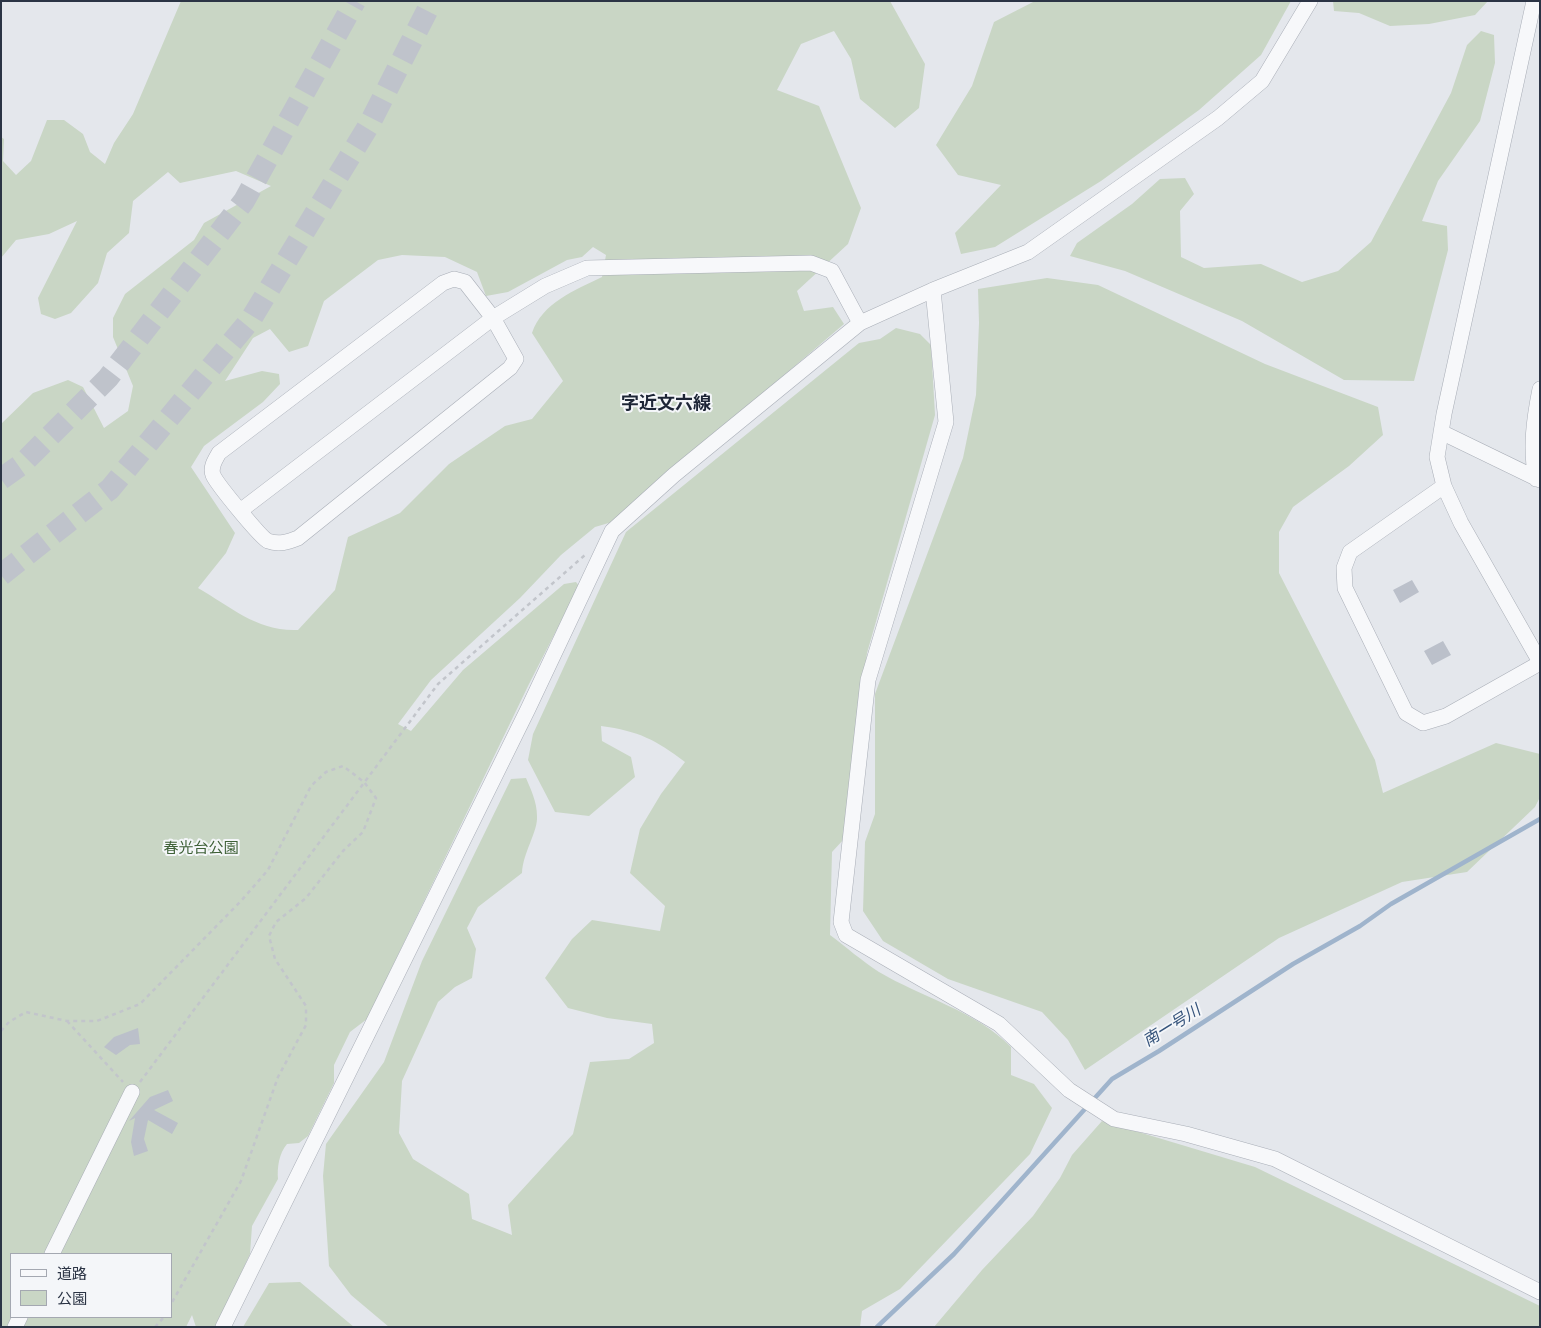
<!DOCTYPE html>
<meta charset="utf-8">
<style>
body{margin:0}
#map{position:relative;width:1541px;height:1328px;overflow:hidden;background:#e4e7ec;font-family:"Open Sans","Noto Sans JP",sans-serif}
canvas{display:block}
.frame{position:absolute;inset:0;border:2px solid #2b3445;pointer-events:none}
.legend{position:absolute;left:10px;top:1253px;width:162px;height:65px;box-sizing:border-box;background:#f4f6f9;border:1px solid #a4a8b1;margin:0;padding:6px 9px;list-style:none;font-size:15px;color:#2b3445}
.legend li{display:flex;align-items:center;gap:10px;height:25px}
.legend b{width:25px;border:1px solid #a4a8b1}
</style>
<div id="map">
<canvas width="1541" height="1328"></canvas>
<div class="frame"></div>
<ul class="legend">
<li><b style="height:6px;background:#f7f8fa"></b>道路</li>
<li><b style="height:14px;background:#c9d6c5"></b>公園</li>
</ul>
</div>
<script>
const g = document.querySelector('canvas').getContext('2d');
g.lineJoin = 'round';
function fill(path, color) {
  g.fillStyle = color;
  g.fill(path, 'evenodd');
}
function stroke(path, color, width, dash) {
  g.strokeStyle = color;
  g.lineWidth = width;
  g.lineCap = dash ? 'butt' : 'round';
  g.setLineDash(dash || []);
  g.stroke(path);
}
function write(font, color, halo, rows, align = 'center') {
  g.font = font + ' "Open Sans","Noto Sans JP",sans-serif';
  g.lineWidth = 4;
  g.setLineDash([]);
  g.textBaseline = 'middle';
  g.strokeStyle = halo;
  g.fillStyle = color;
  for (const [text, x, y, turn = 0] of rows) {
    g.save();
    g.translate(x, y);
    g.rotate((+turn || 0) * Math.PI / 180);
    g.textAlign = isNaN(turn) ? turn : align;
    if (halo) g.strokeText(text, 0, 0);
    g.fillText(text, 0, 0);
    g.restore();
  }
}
const green = new Path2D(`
 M181,1H890L925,64L919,108L895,128L860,99L851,59L834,31L801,44L777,90L819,106L861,208L848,244L797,291L804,311L833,307L844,324L612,522L595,527L561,555L520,598L431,680L398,724L411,731L463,670L564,584L576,582L579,586L529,684L367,1019L350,1032L334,1065V1083L308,1136L299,1143L287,1144C279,1153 277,1168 278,1179L252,1226L250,1254L216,1327H196L192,1315L186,1327H1V424L33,393L68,380L83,387L104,428L128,411L133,386L113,337V318L125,294L194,240L204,223L271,186L236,171L180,183L168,172L133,201L129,233L107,253L98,283L71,313L55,319L41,314L38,298L77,221L49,234L16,240L1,258V137L4,139L3,161L16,175L31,161L47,120H64L83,134L90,152L105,164L114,143L133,114ZM593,247L606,255L602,277C575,290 542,303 532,333L563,381L532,419L505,426L449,464L400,513L348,537L335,590L298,630C258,632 231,607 198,588L226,553L235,533L191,467L204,446L263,402L280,384L279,374L262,371L225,381L253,338L270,329L289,352L308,346L324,301L378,260L402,255L445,257L477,272L486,296L508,292L567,260L582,257ZM11,1254H171V1317H11Z
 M1035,1H1291L1261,55L1199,110L1101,181L995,247L961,254L955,233L1001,185L958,175L936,145L972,86L994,22Z
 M1333,1H1488L1475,15L1429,24L1390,26L1359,13L1334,11Z
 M1481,31L1494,35L1495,63L1480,121L1438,181L1422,221L1447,226L1448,250L1414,381L1344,380L1242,321L1125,271L1070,256L1077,243L1132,204L1160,179L1185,178L1194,194L1180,211L1181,257L1204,268L1261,264L1302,282L1338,271L1371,242L1451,93L1467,45Z
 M1047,278L1098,285L1265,364L1378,407L1383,435L1349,466L1293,507L1279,532V573L1375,760L1383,793L1496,743L1540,754V797L1535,807L1467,872L1402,882L1279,938L1085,1070L1068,1040L1042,1012L948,979L883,941L863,911L865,842L875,814V694L963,458L976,395L979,323L978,289Z
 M896,328L920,334L931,345L935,415L867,653L844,839L832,852L830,935C846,947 862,961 879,972C921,997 976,1011 1011,1047V1075L1034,1084L1052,1108L1030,1154L900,1289L862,1311L860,1327H389L351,1295L329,1266L323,1176L326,1144L384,1062L422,961L511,779L526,778C531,790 537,802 537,816C538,832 523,852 522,873L478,907L467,928L476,949L472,978L455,987L438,1002L402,1081L399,1133L413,1159L469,1194L472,1219L512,1235L508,1205L573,1134L590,1062L629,1059L654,1043L652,1024L607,1018L568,1008L545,978L572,939L592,920L660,931L665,906L630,873L640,829L661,794L685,762C656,740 639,731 601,726L602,741L631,757L635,777L589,816L555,812L528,760L533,734L626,532L859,343L880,339Z
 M1102,1121L1255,1167L1540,1306V1327H934L982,1270L1033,1216L1060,1178L1072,1155Z
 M300,1282L354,1327H243L269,1283Z`);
const stream = new Path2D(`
 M877,1327L954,1254L1112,1079L1159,1051L1293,964L1360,926L1391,904L1540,819`);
const building = new Path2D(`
 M1412,580L1419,592L1400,603L1393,590Z
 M1443,641L1451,655L1432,665L1424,651Z
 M138,1028L140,1044L130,1045L116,1055L104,1047L114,1037Z
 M168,1090L173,1101L154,1110L178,1123L172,1134L148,1120L144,1139L148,1151L134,1156L131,1142L135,1118L129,1121L150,1097Z`);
const highwayTunnel = new Path2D(`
 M1,479L22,464L108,378L244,201L355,1
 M1,575L110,489L251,319L369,125L432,1`);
const path = new Path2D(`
 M67,1021L123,1082
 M1,1031L9,1022L26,1012L67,1021H97L140,1004L241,901L268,870L311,786L326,772L343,766L364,782L376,798L363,832L343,851L306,898L276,922L269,936L275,959L306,1006V1025L278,1077L241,1181L171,1304
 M140,1082L438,684L585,555
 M155,1327L164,1317`);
const minor = new Path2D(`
 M1534,1L1444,414L1437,457L1444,486L1461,523L1540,662
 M454,279L465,282L493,318L516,359L510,368L298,538C288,542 279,545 268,541C261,538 216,483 213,475C210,467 215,460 219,453L443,283Z
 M933,290L946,422L868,680L841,922L846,935L999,1024L1069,1090L1114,1119L1186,1134L1275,1159L1540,1292
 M1441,432L1540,480
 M1536,479C1530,448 1534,419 1540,389
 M1444,486L1350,552L1344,568L1345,588L1406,713L1423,723L1446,716L1540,663
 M240,511L493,318L545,286L587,268L811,263L832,271L860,323
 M52,1254L132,1092
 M15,1327L20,1317
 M223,1327L528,709L612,531L674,475L860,323L933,290L1028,252L1218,118L1262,81L1310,1`);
const parkNames = [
 ["春光台公園",201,849]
];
const waterNames = [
 ["南一号川",1172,1026,-32]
];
const quarterNames = [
 ["字近文六線",666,404]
];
fill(green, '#c9d6c5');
stroke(stream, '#9fb4cc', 4.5);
fill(building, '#bbc0ca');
stroke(highwayTunnel, '#bfc3cb', 22, [22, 11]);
stroke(minor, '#a9aeb7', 16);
stroke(path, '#c2c5cb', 2.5, [4, 4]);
stroke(minor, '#f7f8fa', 15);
write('15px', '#3f6138', '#f4f6f9', parkNames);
write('italic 16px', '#34527a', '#f4f6f9', waterNames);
write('bold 18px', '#1d2536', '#f4f6f9', quarterNames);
</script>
